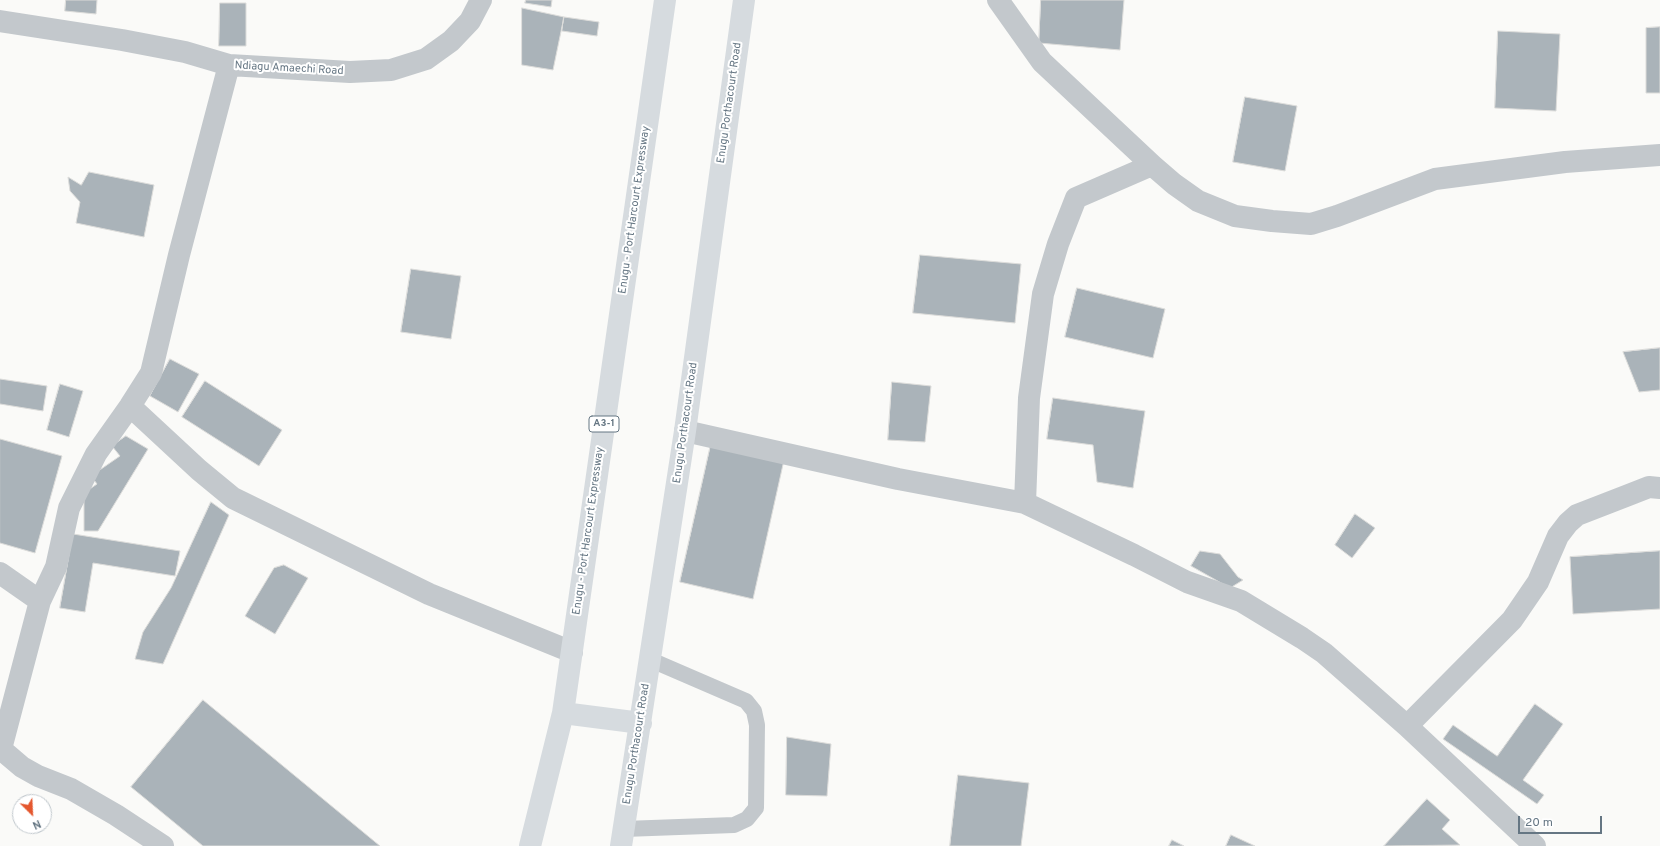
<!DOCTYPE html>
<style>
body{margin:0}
#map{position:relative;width:1660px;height:846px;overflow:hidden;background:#fafaf8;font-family:Overpass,sans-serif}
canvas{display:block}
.north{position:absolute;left:12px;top:794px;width:40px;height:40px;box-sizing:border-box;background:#fff;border:1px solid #c1c8cd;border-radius:50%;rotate:156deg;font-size:11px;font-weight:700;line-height:16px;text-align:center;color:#657683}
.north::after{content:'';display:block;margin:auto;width:14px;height:18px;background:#e4572e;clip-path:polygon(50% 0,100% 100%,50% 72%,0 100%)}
.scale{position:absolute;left:1518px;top:816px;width:84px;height:18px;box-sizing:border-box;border:2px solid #657683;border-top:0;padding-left:5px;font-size:12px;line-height:14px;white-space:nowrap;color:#657683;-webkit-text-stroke:3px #fff;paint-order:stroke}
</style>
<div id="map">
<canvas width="1660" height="846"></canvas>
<div class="north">N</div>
<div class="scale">20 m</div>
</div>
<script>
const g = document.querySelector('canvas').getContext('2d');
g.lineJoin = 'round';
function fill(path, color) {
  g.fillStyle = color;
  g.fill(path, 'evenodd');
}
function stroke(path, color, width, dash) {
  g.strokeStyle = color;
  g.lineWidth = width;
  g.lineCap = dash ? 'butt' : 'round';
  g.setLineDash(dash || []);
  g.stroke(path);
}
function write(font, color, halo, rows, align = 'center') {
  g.font = font + ' Overpass,sans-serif';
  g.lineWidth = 4;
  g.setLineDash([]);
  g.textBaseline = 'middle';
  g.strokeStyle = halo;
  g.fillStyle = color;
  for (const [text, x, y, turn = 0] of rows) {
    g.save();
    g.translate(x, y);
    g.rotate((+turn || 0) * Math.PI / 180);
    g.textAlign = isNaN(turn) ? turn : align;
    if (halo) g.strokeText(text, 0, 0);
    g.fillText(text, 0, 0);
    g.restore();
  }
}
const building = new Path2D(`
 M66,0H97L96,14L65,11Z
 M526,0H552L551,7L525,3Z
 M1041,0H1124L1120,50L1039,43Z
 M220,3H246V46H219Z
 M522,8L564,17L553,70L522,65Z
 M564,17L599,22L597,36L562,31Z
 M1660,27V93H1646V28Z
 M1498,31L1560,34L1556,111L1495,108Z
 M1245,97L1297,106L1285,171L1233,162Z
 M89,172L154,185L144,237L76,223L80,202L70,191L68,177L81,185Z
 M920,255L1021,264L1015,323L913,313Z
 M411,269L461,276L451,339L401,332Z
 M1077,288L1165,309L1153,358L1065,337Z
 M1660,348V390L1639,392L1623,352Z
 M170,359L199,374L178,412L150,396Z
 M0,379L47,386L43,411L0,404Z
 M205,381L282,430L259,466L182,417Z
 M892,382L931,386L925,442L888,440Z
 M60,384L83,391L69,437L47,430Z
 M1053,398L1145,411L1133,488L1097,482L1093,445L1047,439Z
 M126,436L148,449L98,531H84V493L97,484L91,476L120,456L112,446Z
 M0,439L62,456L35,553L0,543Z
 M711,444L784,460L753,599L680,582Z
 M211,502L229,515L163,664L135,659L143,632L171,588Z
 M1355,514L1375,528L1352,558L1335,545Z
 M73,534L180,551L175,576L93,563L85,612L60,608Z
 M1200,551L1220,554L1238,577L1243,580L1230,588L1191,566Z
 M1660,551V609L1573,614L1570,557Z
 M284,565L308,578L275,634L245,616L274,568Z
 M203,700L380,846H203L131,787Z
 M1535,704L1563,724L1523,780L1544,795L1537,804L1443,739L1453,725L1497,756Z
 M787,737L831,744L827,796L786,795Z
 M958,775L1029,783L1021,846H950Z
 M1427,799L1450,820L1442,829L1460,845L1384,846Z
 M1231,835L1255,846H1226Z
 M1172,840L1184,846H1169Z`);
const service = new Path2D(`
 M624,829L734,825L747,819L756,808L757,725L754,711L746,701L651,660`);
const minor = new Path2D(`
 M998,0L1042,62L1152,165L1174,184L1198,201L1235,216L1272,221L1311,224L1337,216L1435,179L1565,162L1660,155
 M0,21L122,40L185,52L229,65L350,72L391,70L426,59L451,41L470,21L481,0
 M130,406L199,470L233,498L429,594L572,652
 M685,431L898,479L1025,503L1134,555L1187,582L1241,601L1302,638L1324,653L1407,726
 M1025,503L1029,398L1043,294L1058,244L1076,198L1152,165
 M0,573L40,601
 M1,749L40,601L56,567L69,508L96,454L130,406L151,373L179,255L229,65
 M0,750L1,749L22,767L38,776L71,789L116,815L163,846
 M1535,846L1407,726L1512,620L1538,582L1558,536L1568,523L1577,515L1626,496L1649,487L1660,488`);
const trunk = new Path2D(`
 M563,713L641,723
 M530,846L563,713L665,0
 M621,846L685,431L744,0`);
const shields = [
 [604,424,30]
];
const shieldNames = [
 ["A3-1",604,424]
];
const streetNames = [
 ["Ndiagu Amaechi Road",289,69,3],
 ["Enugu Porthacourt Road",730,103,-82],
 ["Enugu - Port Harcourt Expressway",635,210,-82],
 ["Enugu Porthacourt Road",686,423,-82],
 ["Enugu - Port Harcourt Expressway",589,531,-82],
 ["Enugu Porthacourt Road",637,744,-81]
];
fill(building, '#aab3b9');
stroke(building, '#dcdcda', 1);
stroke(service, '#c3c8cc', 16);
stroke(minor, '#c3c8cc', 22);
stroke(trunk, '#d6dbdf', 22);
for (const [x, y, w] of shields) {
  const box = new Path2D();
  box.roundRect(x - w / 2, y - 8, w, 16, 3);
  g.fillStyle = '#fff';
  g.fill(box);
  stroke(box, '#657683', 1);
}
write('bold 10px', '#657683', null, shieldNames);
write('11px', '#657683', '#fff', streetNames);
</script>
